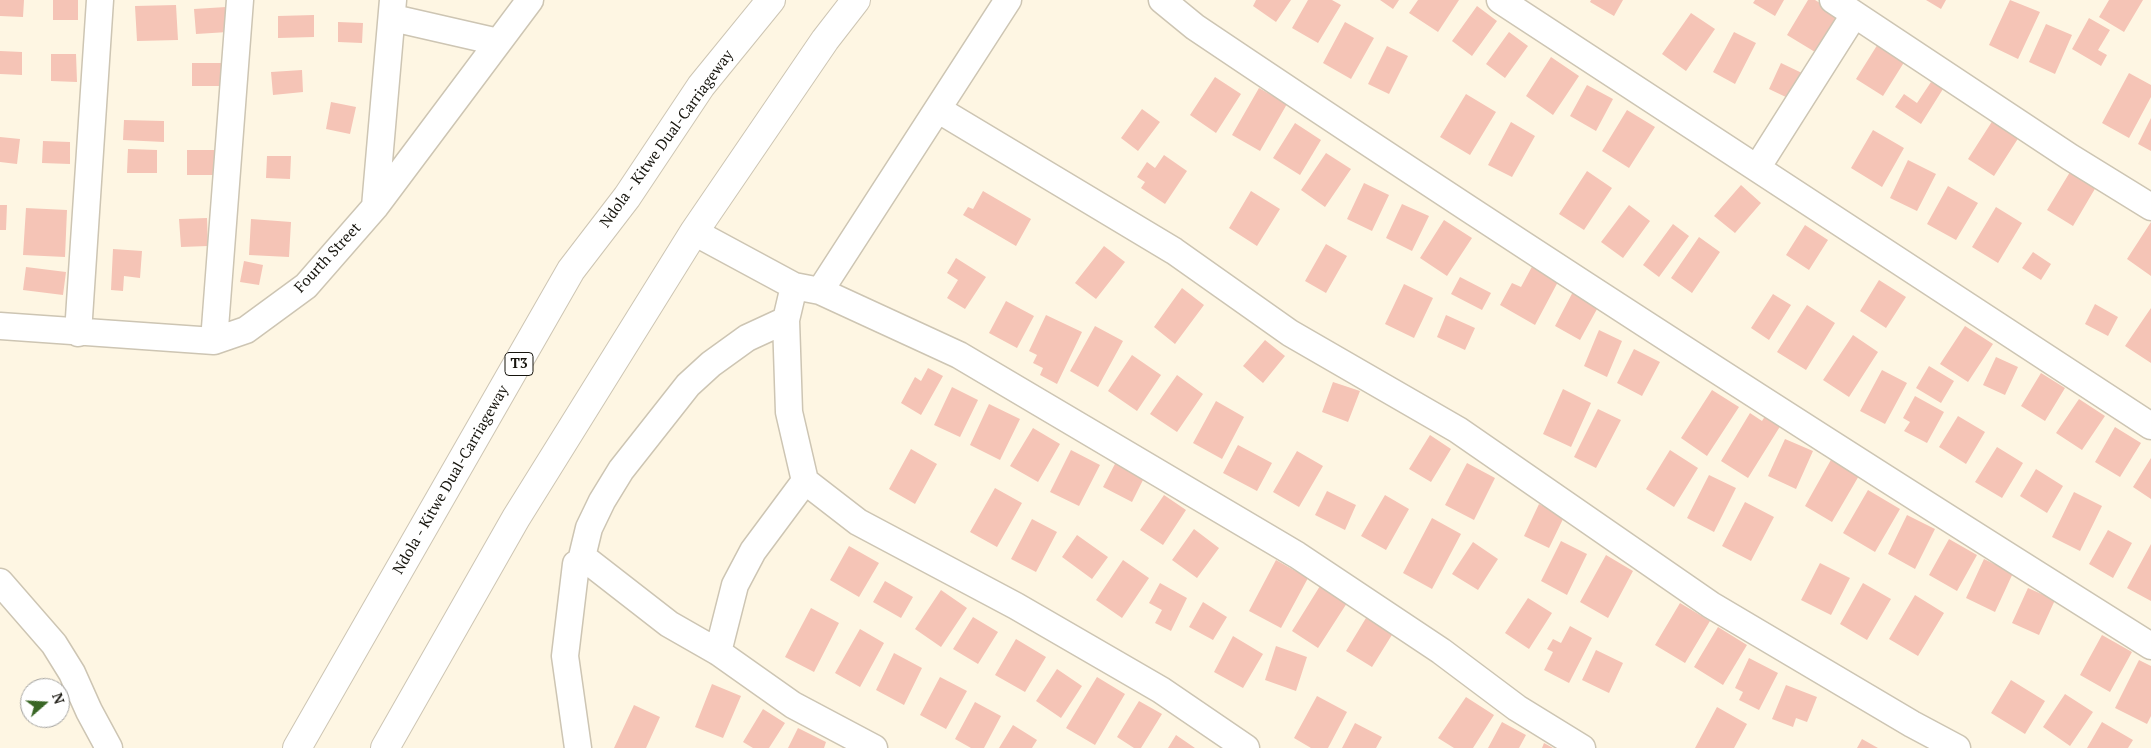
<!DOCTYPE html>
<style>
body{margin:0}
#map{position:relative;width:2151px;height:748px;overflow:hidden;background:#fef6e3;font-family:"PT Serif",serif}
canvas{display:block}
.north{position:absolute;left:20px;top:678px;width:50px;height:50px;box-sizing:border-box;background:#fff;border:1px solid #a2a19e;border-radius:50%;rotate:71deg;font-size:14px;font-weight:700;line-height:20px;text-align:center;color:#16140d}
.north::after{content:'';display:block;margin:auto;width:18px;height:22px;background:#396625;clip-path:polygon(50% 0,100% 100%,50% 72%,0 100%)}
</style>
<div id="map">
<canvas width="2151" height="748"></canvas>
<div class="north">N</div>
</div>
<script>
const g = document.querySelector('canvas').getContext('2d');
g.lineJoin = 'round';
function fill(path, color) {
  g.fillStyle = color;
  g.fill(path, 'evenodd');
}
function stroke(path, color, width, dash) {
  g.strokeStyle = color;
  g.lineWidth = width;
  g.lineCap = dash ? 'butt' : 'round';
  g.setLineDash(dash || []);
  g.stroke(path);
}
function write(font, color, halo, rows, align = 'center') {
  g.font = font + ' "PT Serif",serif';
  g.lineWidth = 5;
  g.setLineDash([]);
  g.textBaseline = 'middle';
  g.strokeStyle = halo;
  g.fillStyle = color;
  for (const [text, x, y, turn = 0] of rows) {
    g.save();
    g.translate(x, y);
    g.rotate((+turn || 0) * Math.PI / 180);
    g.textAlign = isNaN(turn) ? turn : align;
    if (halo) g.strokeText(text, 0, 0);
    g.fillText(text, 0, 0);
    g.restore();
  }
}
const building = new Path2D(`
 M0,0H24L23,17L0,16Z
 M53,0H78V20H53Z
 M1256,0H1291L1276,22L1253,6Z
 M1308,0H1332L1341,5L1318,43L1292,28Z
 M1380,0H1399L1393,9Z
 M1418,0H1459L1438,32L1409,13Z
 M1591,0H1623L1614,16L1590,2Z
 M1755,0H1784L1775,16L1753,3Z
 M1808,0H1815L1838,14L1815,52L1787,35Z
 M1926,0H1946L1941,9Z
 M2010,0L2040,12L2018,59L1989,45Z
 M2109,0H2143L2124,32L2099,17Z
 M176,5L178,40L137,41L135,6Z
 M1477,6L1497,21L1472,56L1452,41Z
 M226,7L228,32L196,34L194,9Z
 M1691,13L1715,29L1686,71L1662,54Z
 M314,15V37L278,38V16Z
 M2089,18L2110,30L2098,50L2107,55L2101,66L2072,49Z
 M338,22L363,23L362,43L338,42Z
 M1345,22L1374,38L1351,79L1323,63Z
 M2046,24L2072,35L2055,74L2029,62Z
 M1509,32L1528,46L1505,78L1486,64Z
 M1734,32L1756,43L1735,84L1713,72Z
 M1881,39L1908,56L1883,96L1856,79Z
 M1387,46L1408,56L1389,94L1368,84Z
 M0,51L22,52V75L0,74Z
 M51,54H76L77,82L51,81Z
 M1551,57L1579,76L1553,115L1526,96Z
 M192,63H224V86H192Z
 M1781,63L1802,73L1790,99L1769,89Z
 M302,70L303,92L273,95L271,72Z
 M2129,73L2151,85V97L2129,138L2102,123Z
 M1215,77L1241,94L1216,133L1190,115Z
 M1931,82L1943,89L1921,124L1895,107L1904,94L1917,103Z
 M1587,85L1613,99L1596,131L1570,116Z
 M1259,88L1287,104L1260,151L1232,135Z
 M1466,94L1496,112L1470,155L1440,137Z
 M331,102L356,107L350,134L326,129Z
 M1142,109L1160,122L1138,151L1121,138Z
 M1627,110L1655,127L1629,168L1602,151Z
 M2151,118V151L2138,144Z
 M124,120L164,121V142L123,140Z
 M1993,120L2019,137L1994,176L1968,159Z
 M1511,122L1535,136L1512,177L1488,165Z
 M1295,123L1321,140L1300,175L1273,158Z
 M1873,130L1904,148L1882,187L1851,168Z
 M0,137L20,139L17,164L0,162Z
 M43,141L70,142V164L42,163Z
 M128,149L157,150V173H127Z
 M187,150H215V175H187Z
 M1326,153L1351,169L1325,207L1301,190Z
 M1164,155L1187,171L1165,204L1141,188L1145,182L1137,177L1147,162L1155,168Z
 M267,156H291L290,179L266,178Z
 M1908,160L1936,174L1917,211L1890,198Z
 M1587,171L1612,188L1584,230L1559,214Z
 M2070,172L2096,187L2073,226L2047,210Z
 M1364,183L1389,195L1372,231L1347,219Z
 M1741,185L1761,203L1735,233L1714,216Z
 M1948,186L1978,203L1956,240L1927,224Z
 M983,191L1031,219L1016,246L963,215L968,207L973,209Z
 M1251,191L1280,209L1257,246L1229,228Z
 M1402,204L1429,216L1412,251L1386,238Z
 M0,205H7L6,230H0Z
 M1629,205L1650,221L1623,258L1601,242Z
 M1996,207L2022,223L1998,263L1972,247Z
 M26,208L67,210L65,257L23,255Z
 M207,218L208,246L181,247L179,219Z
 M251,219L291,222L289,257L249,255Z
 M1444,220L1472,238L1447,276L1420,258Z
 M2151,222V276L2127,259Z
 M1673,224L1689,236L1659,277L1643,265Z
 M1805,225L1828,240L1809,270L1786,255Z
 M1699,237L1720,252L1692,293L1671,278Z
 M1326,244L1347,256L1326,293L1305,281Z
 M1104,246L1125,262L1096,299L1075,283Z
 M113,249L142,251L140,278L124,276L123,291L111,290Z
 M2033,252L2051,264L2041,280L2022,268Z
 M956,258L986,277L965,309L947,298L958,280L947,273Z
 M244,261L263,265L259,285L240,282Z
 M1534,263L1560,278L1535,325L1500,305L1512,283L1521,287Z
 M26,267L66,272L63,295L23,290Z
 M1460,277L1491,293L1482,310L1451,294Z
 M1879,280L1906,297L1886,328L1860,311Z
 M1404,284L1433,298L1414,338L1385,324Z
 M1576,286L1602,300L1580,340L1555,326Z
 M1182,288L1204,305L1175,344L1154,327Z
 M1773,294L1791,305L1769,340L1751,328Z
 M1006,301L1034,316L1017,348L989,333Z
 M2095,304L2118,317L2108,336L2085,324Z
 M1807,305L1835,323L1806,370L1777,352Z
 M2151,308V363L2125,346Z
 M1046,315L1082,332L1057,384L1040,375L1043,368L1033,363L1037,355L1029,351Z
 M1446,315L1475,328L1465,350L1437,337Z
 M1095,326L1123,341L1098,387L1070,371Z
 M1965,326L1993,344L1968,382L1940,364Z
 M1599,330L1622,341L1607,377L1584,366Z
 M1853,335L1878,352L1849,397L1823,380Z
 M1265,340L1285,356L1263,383L1243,366Z
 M1634,349L1660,362L1642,396L1617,383Z
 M1132,355L1161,375L1137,411L1108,391Z
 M1996,357L2018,367L2005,395L1983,385Z
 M1929,366L1954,381L1941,403L1916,388Z
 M928,368L943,376L921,415L901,403L915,377L921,381Z
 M1882,370L1907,383L1885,424L1860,411Z
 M2041,373L2065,388L2045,421L2021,406Z
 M1177,375L1203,394L1177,432L1150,414Z
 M1333,382L1360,391L1348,422L1322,412Z
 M952,387L978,400L960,437L934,425Z
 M1563,389L1591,403L1571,447L1543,434Z
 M1712,390L1739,407L1707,456L1681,438Z
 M1915,396L1944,412L1927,443L1904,431L1910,422L1903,418Z
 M2079,399L2105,416L2082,450L2056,433Z
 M1216,401L1244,417L1222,459L1193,443Z
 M989,404L1020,419L1000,460L970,445Z
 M1598,409L1621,420L1596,468L1574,457Z
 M1769,410L1784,420L1748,478L1721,461L1750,413L1762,421Z
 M1958,416L1985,432L1966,464L1939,447Z
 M2115,427L2141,443L2120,477L2095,462Z
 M1033,428L1060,444L1038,482L1010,466Z
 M1430,435L1451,449L1431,482L1409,469Z
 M1785,439L1813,451L1796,489L1768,476Z
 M1238,445L1272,463L1257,491L1223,473Z
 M1997,447L2023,463L2002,498L1975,482Z
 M911,449L937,464L915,504L889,489Z
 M1071,450L1100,465L1079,506L1050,492Z
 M1670,450L1698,468L1674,507L1646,489Z
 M1297,451L1323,466L1299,507L1273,492Z
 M1832,458L1860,474L1832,522L1805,506Z
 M2151,458V499L2133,487Z
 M1117,460L1146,474L1132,502L1103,487Z
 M1467,463L1495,478L1474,520L1445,505Z
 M2036,469L2063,486L2047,513L2020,496Z
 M1709,475L1736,488L1714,532L1687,518Z
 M995,488L1022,503L997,547L970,532Z
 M1868,490L1900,509L1875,552L1843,533Z
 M1327,491L1356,505L1345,530L1315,515Z
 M2074,492L2102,506L2080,551L2052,537Z
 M1164,495L1186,510L1163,545L1140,530Z
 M1385,495L1409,509L1386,550L1361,536Z
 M1745,502L1774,517L1751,561L1722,546Z
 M1539,504L1564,517L1549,548L1524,536Z
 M1907,515L1935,529L1915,569L1888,554Z
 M1432,518L1461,534L1432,589L1403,573Z
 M1032,519L1057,532L1036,572L1011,559Z
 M1194,529L1219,548L1197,578L1172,560Z
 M2108,530L2132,543L2113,578L2089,564Z
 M1077,535L1108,557L1092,579L1062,557Z
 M1949,539L1977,555L1957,591L1929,575Z
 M1561,541L1587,554L1567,595L1541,581Z
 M1473,542L1498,559L1478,590L1452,574Z
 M2151,544V601L2127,588Z
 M849,546L879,563L859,597L830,580Z
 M1606,555L1633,571L1608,618L1580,602Z
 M1984,559L2013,573L1995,612L1966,598Z
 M1123,560L1149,578L1122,618L1096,600Z
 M1276,560L1308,578L1281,628L1249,611Z
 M1820,563L1850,578L1831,615L1801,600Z
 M885,581L913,597L901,618L873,602Z
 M1160,583L1187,598L1171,631L1155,623L1162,610L1149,603Z
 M1863,583L1891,599L1867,640L1840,624Z
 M1320,586L1347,603L1318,648L1292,631Z
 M2028,588L2055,600L2039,635L2012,623Z
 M941,590L967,608L941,647L915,629Z
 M1915,595L1944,613L1918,656L1889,639Z
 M1528,598L1552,613L1529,649L1505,633Z
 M1203,602L1227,617L1213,640L1189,627Z
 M1680,603L1710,621L1685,663L1655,645Z
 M811,608L839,623L814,672L785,657Z
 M1369,613L1395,630L1372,667L1346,651Z
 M973,617L998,632L978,664L953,649Z
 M1570,626L1592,638L1569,683L1544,670L1553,652L1547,649L1553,639L1561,643Z
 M1718,627L1747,645L1723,685L1694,667Z
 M860,629L884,643L860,687L835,673Z
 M2102,635L2132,652L2110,692L2080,675Z
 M1233,636L1263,654L1243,688L1214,672Z
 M1016,639L1046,657L1025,692L995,675Z
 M1276,646L1307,657L1296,691L1265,680Z
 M1596,650L1623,663L1609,693L1582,680Z
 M894,653L922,668L904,705L876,690Z
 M1749,658L1778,673L1759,710L1739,700L1743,692L1735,688Z
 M2139,660L2151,666V716L2147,724L2115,708Z
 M1057,669L1082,686L1061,718L1036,701Z
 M940,677L967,691L946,729L920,715Z
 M1097,677L1125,694L1095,745L1066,728Z
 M2011,680L2045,701L2025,734L1991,713Z
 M712,684L741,696L723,738L695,727Z
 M1786,685L1817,697L1807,722L1796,718L1793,727L1772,719Z
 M2065,694L2093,712L2070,746L2043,727Z
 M1317,696L1347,712L1328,748H1311L1294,738Z
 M1466,697L1494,715L1473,748H1454L1438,738Z
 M1139,701L1162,714L1141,748H1134L1117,737Z
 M975,702L1001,716L984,748H971L955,739Z
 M634,705L660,717L646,748H614Z
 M1717,707L1747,724L1734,748H1695Z
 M763,709L785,723L769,748H753L743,742Z
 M1502,722L1526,735L1519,748H1488Z
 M2102,722L2133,740L2128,748H2087Z
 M1355,723L1382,737L1376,748H1342Z
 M1013,725L1037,740L1032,748H999Z
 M798,728L826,742L824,748H788Z
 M1176,735L1195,748H1168Z
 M1862,739L1878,748H1857Z
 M1544,743L1553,748H1542Z`);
const minor = new Path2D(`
 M1162,0L1195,27C1510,239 1829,444 2151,646
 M1500,0L2151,426
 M1833,0L2070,157L2151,207
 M393,18L498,42
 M939,110L1174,251L1290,333L1458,430L1711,605L1912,724L1957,748
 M1757,168L1854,15
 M375,207L393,0
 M694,232L794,286L820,291L959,355L1297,555L1441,651L1517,708L1582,748
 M794,286L786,320L789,412L805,481L858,522L1016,606L1161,690L1246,748
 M820,291L1008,0
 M0,326L214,341L246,330L306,286L375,207L530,0
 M78,333L100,0
 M214,341L240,0
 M581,561H588L669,624L718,652L793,705L874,748
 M0,582L54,644L72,673L89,711L109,748
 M718,652L735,585L753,551L805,481
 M578,748L565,656L576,564L581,561L589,528L602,501L621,470L688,385L711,364L747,338L786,320`);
const trunk = new Path2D(`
 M297,748L571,270L627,197L701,86L771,0
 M385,748L516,518L694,232L825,40L856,0`);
const shields = [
 [519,364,28]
];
const shieldNames = [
 ["T3",519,364]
];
const streetNames = [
 ["Ndola - Kitwe Dual-Carriageway",667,139,-54],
 ["Fourth Street",328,258,-47],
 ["Ndola - Kitwe Dual-Carriageway",451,480,-60]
];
fill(building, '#f5c4b6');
stroke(minor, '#cdc5b3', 29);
stroke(trunk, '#cdc5b3', 30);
stroke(minor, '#fff', 26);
stroke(trunk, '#fff', 28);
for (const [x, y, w] of shields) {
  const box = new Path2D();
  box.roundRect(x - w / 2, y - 11.5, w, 23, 4);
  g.fillStyle = '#fff';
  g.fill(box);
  stroke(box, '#16140d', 1);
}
write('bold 14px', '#16140d', null, shieldNames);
write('15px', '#16140d', '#fff', streetNames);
</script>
